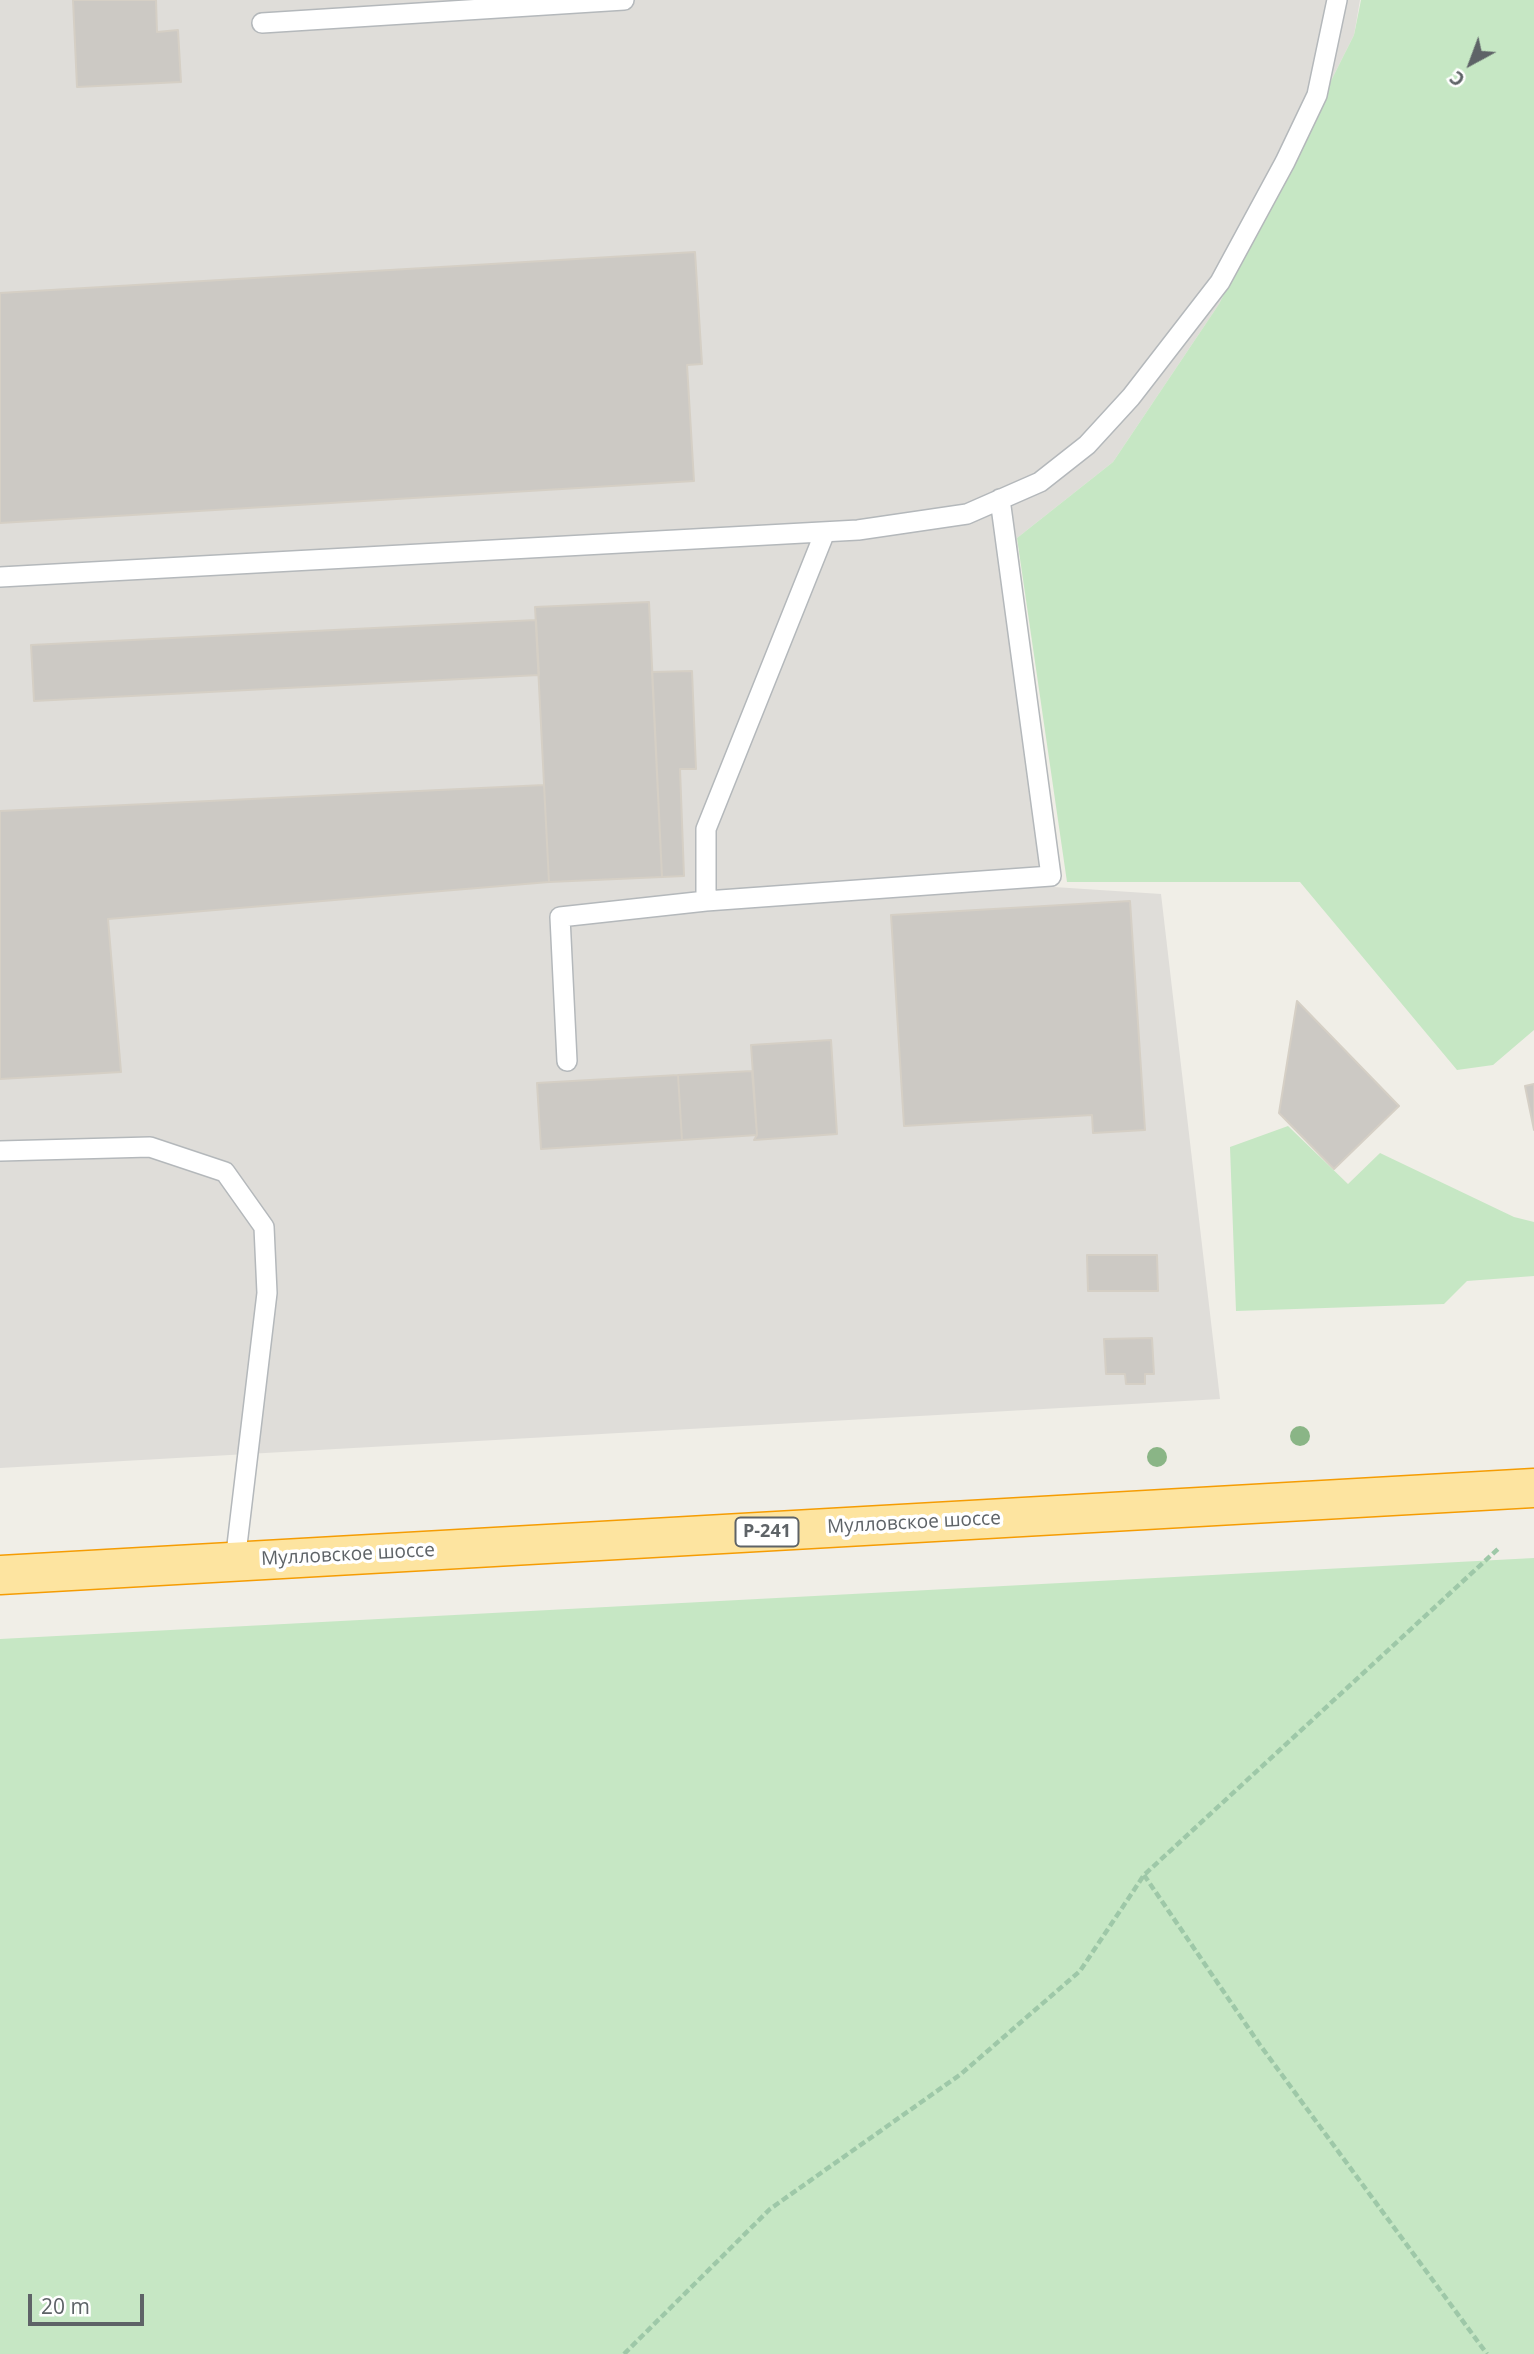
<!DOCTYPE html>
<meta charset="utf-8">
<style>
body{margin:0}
#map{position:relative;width:1534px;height:2354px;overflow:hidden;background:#f0eee7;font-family:"Open Sans",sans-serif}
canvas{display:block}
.north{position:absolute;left:1436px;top:28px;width:70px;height:70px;-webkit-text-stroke:5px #fff;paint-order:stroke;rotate:221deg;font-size:19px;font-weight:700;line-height:28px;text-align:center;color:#5e6367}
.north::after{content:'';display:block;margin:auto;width:24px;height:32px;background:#5e6367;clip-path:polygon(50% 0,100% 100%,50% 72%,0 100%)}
.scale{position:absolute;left:28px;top:2294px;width:116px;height:32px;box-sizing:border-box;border:4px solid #5e6367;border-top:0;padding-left:9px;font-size:21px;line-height:24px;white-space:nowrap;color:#5e6367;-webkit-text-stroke:5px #fff;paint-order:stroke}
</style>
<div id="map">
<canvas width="1534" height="2354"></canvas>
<div class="north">С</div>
<div class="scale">20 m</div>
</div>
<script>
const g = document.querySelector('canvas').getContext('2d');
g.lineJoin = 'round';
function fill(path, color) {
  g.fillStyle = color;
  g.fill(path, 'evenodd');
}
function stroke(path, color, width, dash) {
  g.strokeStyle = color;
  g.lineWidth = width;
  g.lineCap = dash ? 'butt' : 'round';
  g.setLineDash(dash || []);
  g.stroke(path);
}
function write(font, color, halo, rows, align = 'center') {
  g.font = font + ' "Open Sans",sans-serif';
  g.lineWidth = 7;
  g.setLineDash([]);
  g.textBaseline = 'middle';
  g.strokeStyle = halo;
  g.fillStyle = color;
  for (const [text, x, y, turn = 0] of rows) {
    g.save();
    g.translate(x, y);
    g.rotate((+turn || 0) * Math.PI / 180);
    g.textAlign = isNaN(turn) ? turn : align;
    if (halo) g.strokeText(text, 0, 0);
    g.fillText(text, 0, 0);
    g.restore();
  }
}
const industrial = new Path2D(`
 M0,0H1360L1354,35L1219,304L1113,462L1017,538L1054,887L1161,894L1220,1399L0,1468Z`);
const green = new Path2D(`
 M1361,0H1534V1030L1493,1065L1457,1070L1300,882H1067L1017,538L1113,462L1219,304L1354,35Z
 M1288,1126L1348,1184L1380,1153L1514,1217L1534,1222V1276L1467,1281L1444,1304L1236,1311L1230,1147Z
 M1534,1558V2354H0V1639Z`);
const building = new Path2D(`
 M73,0H156L157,32L178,30L181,82L77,87Z
 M695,252L702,364L687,365L694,481L0,523V293Z
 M649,602L662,877L549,882L535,607Z
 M536,620L539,675L34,701L31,645Z
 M692,671L696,769H680L684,876L662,877L652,672Z
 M544,785L549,882L108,919L121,1072L0,1079V811Z
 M1130,901L1145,1130L1093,1133L1092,1115L904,1126L891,915Z
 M1297,1001L1399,1106L1334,1169L1279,1113Z
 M831,1040L837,1134L754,1140L757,1135L751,1045Z
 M752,1071L757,1135L682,1140L678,1075Z
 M678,1075L682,1140L541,1149L537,1083Z
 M1534,1084V1130L1525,1086Z
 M1087,1255H1157L1158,1291H1088Z
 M1152,1338L1154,1374H1145V1384H1126L1125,1374H1106L1104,1339Z`);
const path = new Path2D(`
 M1144,1875L1260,2045L1487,2354
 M624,2354L770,2209L961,2074L1080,1971L1144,1875L1499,1548`);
const service = new Path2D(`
 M262,23L624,0
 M0,577L858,530L967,514L1040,482L1087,445L1131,397L1220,282L1285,162L1317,95L1337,0
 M706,901V829L825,532
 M567,1061L560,917L706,901L1051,876L1000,499
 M0,1151L150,1147L225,1172L264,1227L267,1293L235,1562`);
const trunk = new Path2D(`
 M0,1575L1534,1488`);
const trees = [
 [1300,1436],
 [1157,1457]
];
const shields = [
 [767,1532,63]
];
const shieldNames = [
 ["Р-241",767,1532]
];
const streetNames = [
 ["Мулловское шоссе",914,1523,-3],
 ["Мулловское шоссе",348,1555,-3]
];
fill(industrial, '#dfddd9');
fill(green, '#c6e7c4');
fill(building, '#ccc9c4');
stroke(building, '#d5cfc5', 2);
stroke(service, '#b4b8bb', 22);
stroke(trunk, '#f59c03', 41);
stroke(path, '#9ec8a8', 4.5, [7, 3.5]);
stroke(service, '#fff', 19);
stroke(trunk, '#fde4a0', 38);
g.fillStyle = '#8ab586';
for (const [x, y] of trees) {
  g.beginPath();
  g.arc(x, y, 10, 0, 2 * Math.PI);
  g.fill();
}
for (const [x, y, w] of shields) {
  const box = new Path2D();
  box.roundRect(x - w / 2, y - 14.5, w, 29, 5);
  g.fillStyle = '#fff';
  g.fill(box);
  stroke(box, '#5e6367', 2);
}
write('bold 18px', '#5e6367', null, shieldNames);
write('19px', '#5e6367', '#fff', streetNames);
</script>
